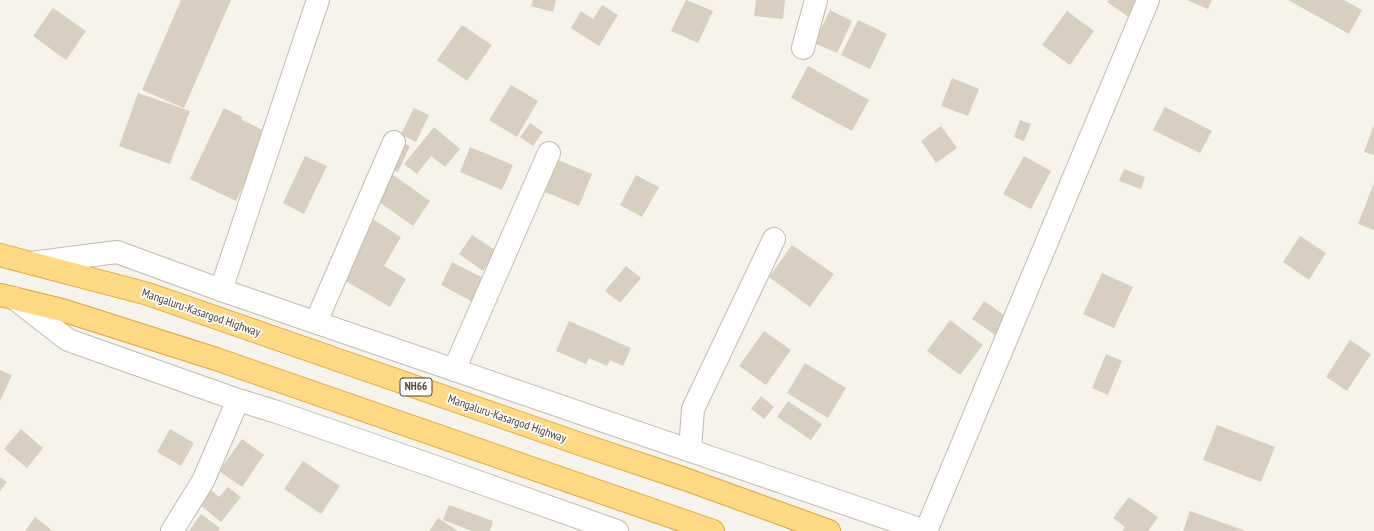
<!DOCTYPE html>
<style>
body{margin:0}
canvas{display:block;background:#f6f3ec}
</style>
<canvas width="1374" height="531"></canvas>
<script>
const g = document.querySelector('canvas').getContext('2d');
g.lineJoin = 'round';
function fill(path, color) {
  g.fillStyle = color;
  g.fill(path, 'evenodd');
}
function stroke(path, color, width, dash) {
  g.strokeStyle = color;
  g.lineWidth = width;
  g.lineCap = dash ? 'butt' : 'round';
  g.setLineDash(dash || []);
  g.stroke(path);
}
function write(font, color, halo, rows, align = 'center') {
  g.font = font + ' "PT Sans Narrow",sans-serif';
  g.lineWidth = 3.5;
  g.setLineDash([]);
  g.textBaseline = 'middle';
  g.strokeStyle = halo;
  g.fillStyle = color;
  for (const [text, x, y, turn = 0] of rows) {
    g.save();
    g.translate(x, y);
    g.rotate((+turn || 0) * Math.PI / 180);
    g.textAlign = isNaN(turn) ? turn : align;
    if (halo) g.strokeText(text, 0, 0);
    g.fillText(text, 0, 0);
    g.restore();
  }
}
const building = new Path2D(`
 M181,0H231L184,108L142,90Z
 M533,0H556L553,12L531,6Z
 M686,0L713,11L698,43L671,31Z
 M756,0H785L783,19L754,16Z
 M1109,0H1142L1130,18L1107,2Z
 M1187,0H1212L1208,9Z
 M1288,0H1344L1362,10L1349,34Z
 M602,5L618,15L599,46L571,28L581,11L593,19Z
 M53,8L86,31L66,60L33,36Z
 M830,10L852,21L837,53L814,43Z
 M1067,11L1094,31L1070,65L1042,45Z
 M858,20L887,34L870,69L841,55Z
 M462,25L492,45L467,81L437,60Z
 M808,66L869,100L852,131L791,98Z
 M952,78L979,89L968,116L941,106Z
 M511,85L538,101L517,137L489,120Z
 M138,93L190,111L170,164L119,146Z
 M1165,107L1212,131L1200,153L1153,130Z
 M224,108L242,117V120L269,133L236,201L190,179Z
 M414,108L429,115L416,142L401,134Z
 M1020,120L1031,124L1024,141L1014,137Z
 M530,123L543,132L533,146L520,137Z
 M1374,124V155L1364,152Z
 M941,126L957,148L936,163L921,141Z
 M434,127L460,149L445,167L431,156L417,174L404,164Z
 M399,141L410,146L398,172L387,167Z
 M470,147L513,165L502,190L460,172Z
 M305,156L327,166L304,214L283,203Z
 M1024,156L1051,171L1031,209L1003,194Z
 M558,160L592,174L579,206L545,192Z
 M1124,169L1145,177L1141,189L1119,181Z
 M389,172L430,201L413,226L372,197Z
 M636,175L659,187L642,217L620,205Z
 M1374,183V230L1358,224Z
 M374,220L401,237L384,266L406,279L390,307L339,277Z
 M472,235L497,251L483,271L459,254Z
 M1300,236L1326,253L1309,280L1283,262Z
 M792,245L834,274L810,307L769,277Z
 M452,262L485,279L473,302L441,285Z
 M626,266L641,278L620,303L605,291Z
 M1102,273L1133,287L1114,328L1083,314Z
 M984,301L1007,317L995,335L972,319Z
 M950,320L983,345L960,375L927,351Z
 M569,321L631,348L623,366L610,360L607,366L589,358L586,364L556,351Z
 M764,331L791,350L766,385L739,366Z
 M1350,340L1371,354L1347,391L1326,377Z
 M1106,354L1122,361L1108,395L1092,388Z
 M805,363L846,388L828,418L787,393Z
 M0,370L12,375L0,401Z
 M761,396L774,407L764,419L751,409Z
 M788,401L822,424L811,440L777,417Z
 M1217,425L1275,447L1261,482L1203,460Z
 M21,429L43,448L27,468L4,449Z
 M170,429L194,443L181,466L157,452Z
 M242,439L264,455L242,487L219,471Z
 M303,461L340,486L321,514L284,489Z
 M0,477L7,482L0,491Z
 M207,486L219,497L228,487L241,497L221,522L195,501Z
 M1129,497L1158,517L1148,531H1122L1125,527L1113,518Z
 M449,505L493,521L490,531H472L443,520Z
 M1190,511L1246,531H1183Z
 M201,514L220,528L218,531H189Z
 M35,517L53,531H25Z
 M438,518L458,531H429Z`);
const minor = new Path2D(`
 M803,48L816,0
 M221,290L318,0
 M316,322L394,142
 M454,370L549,153
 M690,450L693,409L774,239
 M926,531L1148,0`);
const tertiary = new Path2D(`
 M31,263L117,252L221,290L925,531
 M14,298L68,340L238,400L277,412L433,466L617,531
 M172,531L203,481L238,400`);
const trunk = new Path2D(`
 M0,255L148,294L583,445L685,479L829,531
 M0,295L62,310L216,359L713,531`);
const shields = [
 [416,387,32]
];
const shieldNames = [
 ["NH66",416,387]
];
const streetNames = [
 ["Mangaluru-Kasargod Highway",201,313,19],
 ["Mangaluru-Kasargod Highway",507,419,19]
];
fill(building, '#d8cfc1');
stroke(minor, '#c2bbae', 24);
stroke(tertiary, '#c2bbae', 24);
stroke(trunk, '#e0a43c', 24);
stroke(minor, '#fff', 22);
stroke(tertiary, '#fff', 22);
stroke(trunk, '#ffd985', 22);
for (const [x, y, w] of shields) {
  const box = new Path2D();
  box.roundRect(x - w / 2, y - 9, w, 18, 3);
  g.fillStyle = '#fff';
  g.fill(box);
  stroke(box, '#4b4439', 1);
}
write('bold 11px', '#4b4439', null, shieldNames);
write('12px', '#4b4439', '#fff', streetNames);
</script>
